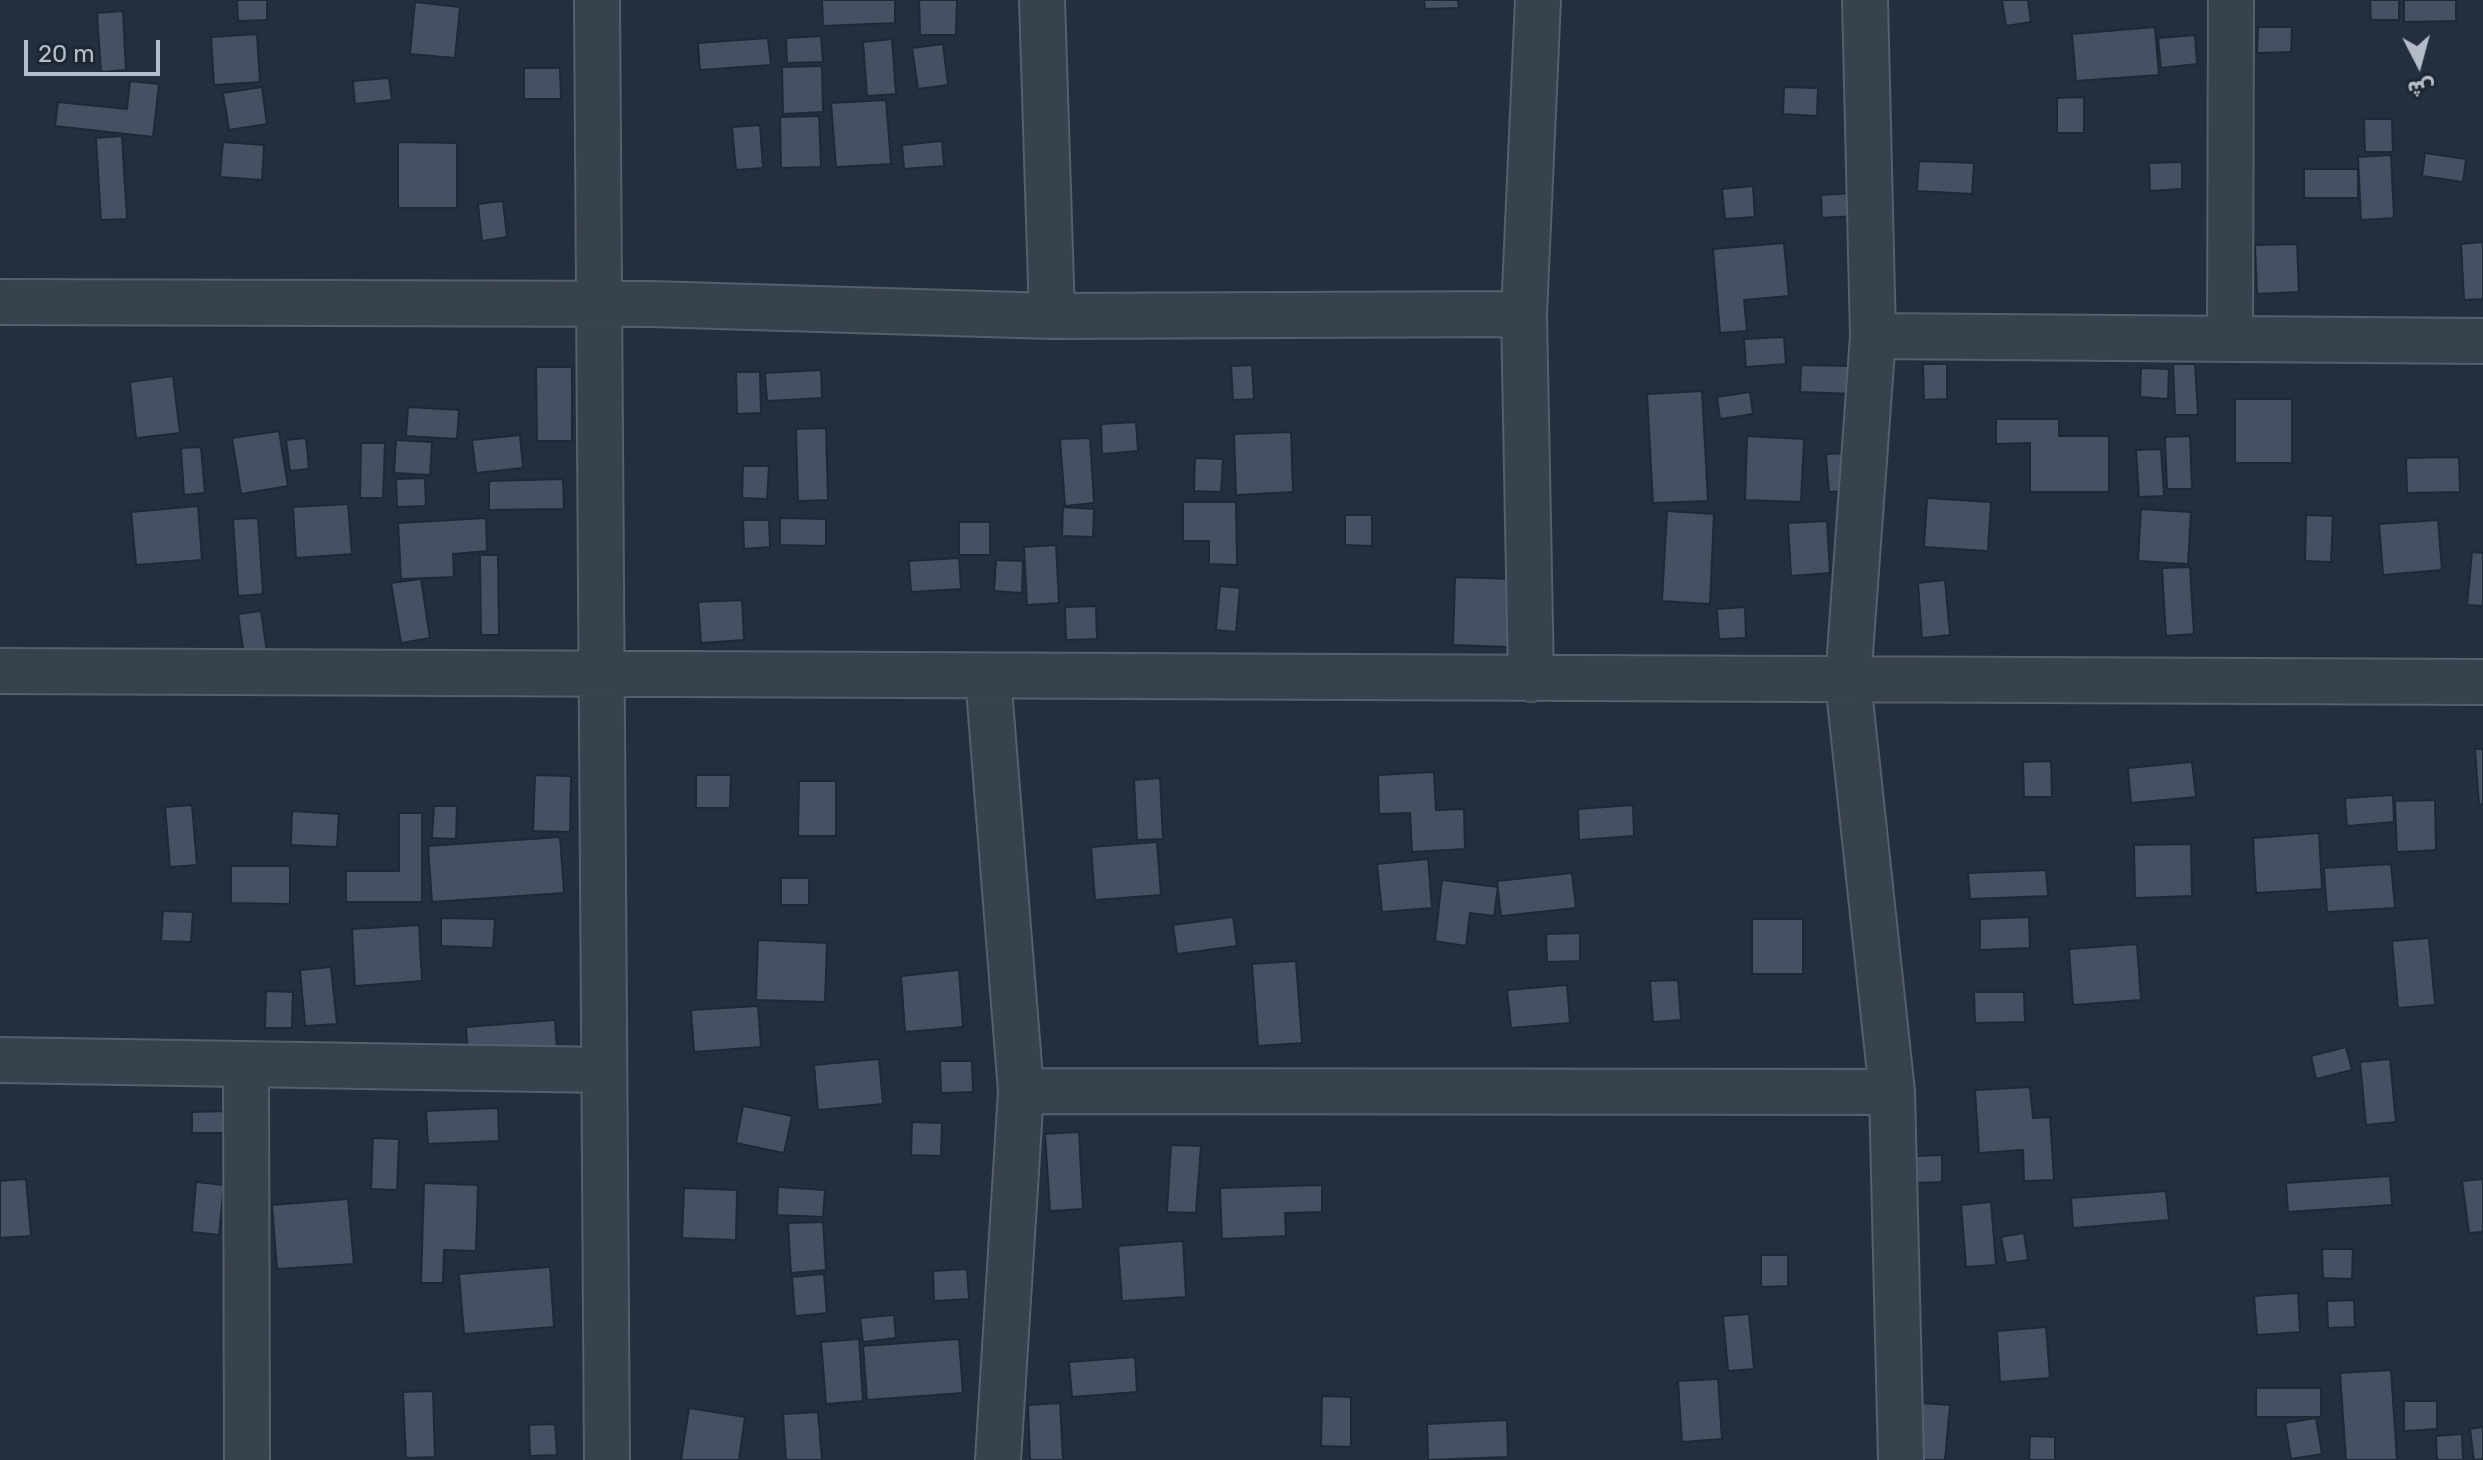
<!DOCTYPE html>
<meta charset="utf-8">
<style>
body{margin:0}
#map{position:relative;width:2483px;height:1460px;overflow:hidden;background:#242f3e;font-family:Rubik,"Noto Naskh Arabic",sans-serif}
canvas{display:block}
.north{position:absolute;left:2379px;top:24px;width:80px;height:80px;-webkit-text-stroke:6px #1d2633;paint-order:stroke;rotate:174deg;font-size:22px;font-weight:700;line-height:32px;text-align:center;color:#b4bcc9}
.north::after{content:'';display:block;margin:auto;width:28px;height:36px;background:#b4bcc9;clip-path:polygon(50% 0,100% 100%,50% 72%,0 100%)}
.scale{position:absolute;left:24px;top:40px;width:136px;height:36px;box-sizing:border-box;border:4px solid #b4bcc9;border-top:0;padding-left:10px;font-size:24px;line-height:28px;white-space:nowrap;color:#b4bcc9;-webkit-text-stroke:6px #1d2633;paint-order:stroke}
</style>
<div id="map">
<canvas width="2483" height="1460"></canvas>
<div class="north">ش</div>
<div class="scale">20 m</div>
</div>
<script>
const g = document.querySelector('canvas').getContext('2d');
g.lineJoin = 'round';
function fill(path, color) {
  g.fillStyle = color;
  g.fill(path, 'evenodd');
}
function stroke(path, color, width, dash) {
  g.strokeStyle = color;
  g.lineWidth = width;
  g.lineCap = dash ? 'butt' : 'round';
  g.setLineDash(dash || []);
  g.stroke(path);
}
const building = new Path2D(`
 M237,0H267V20L238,21Z
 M822,0H895V23L823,26Z
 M919,0H957L956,35H920Z
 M1424,0H1458L1459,8L1425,9Z
 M2002,0H2028L2031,22L2006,26Z
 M2370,0H2399V20H2371Z
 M2404,0H2456V21L2404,22Z
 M415,2L460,7L455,58L410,54Z
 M123,11L126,70L101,72L97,13Z
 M2155,27L2159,75L2076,81L2072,34Z
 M2258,27H2292L2291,52L2257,53Z
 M257,34L260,82L214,85L211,37Z
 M2195,35L2197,64L2161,68L2158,38Z
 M821,36L823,62L787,63L786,38Z
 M768,38L771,65L700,70L698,43Z
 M892,39L896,94L867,96L863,42Z
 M943,44L948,85L918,89L912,48Z
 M822,66L823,112L783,114L782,67Z
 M524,68H560L561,99H524Z
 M389,78L392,100L355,104L353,81Z
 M130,81L159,84L153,137L55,126L58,102L127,109Z
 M262,87L267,124L229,130L223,93Z
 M1784,87L1818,88L1817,116L1783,114Z
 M2084,97V133H2057V98Z
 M886,100L891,164L836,167L831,103Z
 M819,116L821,167L781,168L780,117Z
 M2364,119H2392L2393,152H2365Z
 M760,125L763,168L736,170L732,127Z
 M122,136L127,219L101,220L96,138Z
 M942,141L944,166L904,169L902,145Z
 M223,142L264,145L262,180L220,177Z
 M398,142L457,143V208H398Z
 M2425,153L2466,159L2463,182L2422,176Z
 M2391,155L2394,218L2361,220L2358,157Z
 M1919,161L1974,163L1972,194L1917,191Z
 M2182,162V189L2150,191L2149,163Z
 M2304,169H2358V198H2304Z
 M1753,186L1755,217L1725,219L1722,189Z
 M1853,193L1855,216L1822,218L1821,195Z
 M503,201L507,237L482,241L478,204Z
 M2483,242V299L2464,300L2461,244Z
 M1784,243L1789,296L1744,300L1747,331L1720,333L1713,249Z
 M2297,244L2299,292L2257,294L2255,245Z
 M1784,337L1786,364L1746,367L1744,339Z
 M1923,364H1947V399L1924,400Z
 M2173,364H2195L2198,415H2175Z
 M1252,365L1254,399L1233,400L1231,366Z
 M1801,365L1854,366L1853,394L1800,392Z
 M536,367H572V441H537Z
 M2141,368L2169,369L2168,399L2140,397Z
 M821,370L822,398L767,401L765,373Z
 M736,372H760L761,413L737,414Z
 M173,376L180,433L136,438L130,382Z
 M1702,391L1708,501L1653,503L1647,394Z
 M1750,392L1753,414L1720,419L1717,397Z
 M2235,399H2292V463H2235Z
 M408,407L459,410L457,439L406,436Z
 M1996,419H2059V436H2109V492H2030V443L1996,444Z
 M1136,422L1138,451L1102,454L1101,424Z
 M826,428L828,500L798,501L796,429Z
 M279,431L288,486L241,494L232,438Z
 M1291,432L1293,492L1236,495L1234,434Z
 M520,435L523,468L476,473L472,440Z
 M1747,436L1804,439L1801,502L1745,500Z
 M2190,436L2192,489H2167L2165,437Z
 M306,438L309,469L290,471L286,440Z
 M1090,438L1094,503L1065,506L1060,439Z
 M396,440L432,442L430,475L394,473Z
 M361,443H385L383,498H360Z
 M201,447L205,493L184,495L181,448Z
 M2161,449L2164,496L2139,497L2136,450Z
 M1854,453L1856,490L1829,492L1826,454Z
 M2459,457L2460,492L2407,493L2406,458Z
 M1195,458L1223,459L1221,492L1194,491Z
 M743,466H769L767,499L742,498Z
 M425,478L426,506L397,507L396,479Z
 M563,479L564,509L489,510V481Z
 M1927,498L1991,502L1988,551L1924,547Z
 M1183,502H1236L1237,565L1209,564V541H1183Z
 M348,504L352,554L296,558L293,507Z
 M198,506L202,560L136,565L131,512Z
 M1063,507L1094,509L1093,537L1062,536Z
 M2141,509L2191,512L2188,564L2138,561Z
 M1667,511L1714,514L1710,604L1662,601Z
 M1345,515H1372V546L1345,545Z
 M2306,515L2333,516L2331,562L2305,561Z
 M258,518L263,594L238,596L233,519Z
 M486,518L487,551L453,554L454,577L401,579L398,523Z
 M780,518L826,519V546L780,545Z
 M743,520H769L770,547L744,549Z
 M2438,520L2442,570L2383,575L2379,524Z
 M1827,521L1830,573L1791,576L1788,523Z
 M959,522H990V555H959Z
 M1056,545L1059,603L1027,605L1024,547Z
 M2472,552L2483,553V606L2467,605Z
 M480,555H498L499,635H481Z
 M959,558L961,589L911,592L909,561Z
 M996,560L1023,561L1022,593L994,591Z
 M2190,567L2194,634L2166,636L2162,568Z
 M1455,577L1511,579L1509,647L1453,645Z
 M421,579L430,638L401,643L391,583Z
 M1945,580L1950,635L1922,638L1918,583Z
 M1220,586L1240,588L1236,632L1216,630Z
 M742,600L744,640L701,643L698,602Z
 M1096,606L1097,639L1066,640L1065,607Z
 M1745,607L1746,638L1719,639L1717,609Z
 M261,611L269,665L246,668L238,614Z
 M2475,749H2483V804L2479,805Z
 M2051,761L2052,797H2024L2023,762Z
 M2192,762L2196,797L2131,803L2128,768Z
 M1434,772L1436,810L1464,809L1465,849L1412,852L1410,813L1379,814L1378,775Z
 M535,775L571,776L570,832L533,831Z
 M696,775H731L730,808H696Z
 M1160,778L1163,839L1137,840L1134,780Z
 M799,781H836V836H798Z
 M2393,795L2394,822L2347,826L2345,798Z
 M2435,800L2436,850L2397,852L2395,801Z
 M192,805L197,865L170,867L165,807Z
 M1633,805L1634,836L1579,840L1578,809Z
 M434,806H457L456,839L432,838Z
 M292,811L339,814L337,847L291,845Z
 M399,813H422V902H346V871H399Z
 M2319,833L2322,889L2256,893L2253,838Z
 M560,837L564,893L432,902L428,846Z
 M1157,842L1161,895L1095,900L1091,847Z
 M2191,844L2192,896L2135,898L2134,845Z
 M1428,859L1432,908L1382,912L1377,864Z
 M2391,864L2395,908L2327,912L2324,868Z
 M231,866H290V904L231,903Z
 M2046,870L2048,896L1970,899L1968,873Z
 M1572,873L1576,908L1501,916L1497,881Z
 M781,878H809V905H781Z
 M1442,880L1498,887L1494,916L1470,913L1466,946L1435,941Z
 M163,911L193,912L191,942L161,941Z
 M1233,917L1237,946L1177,954L1173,925Z
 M2029,917L2030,948L1980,950V919Z
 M441,918L495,919L493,948L441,946Z
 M1752,919H1803V974H1752Z
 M419,925L422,981L355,986L352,929Z
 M1580,933V961L1547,962L1546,934Z
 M2429,938L2435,1005L2398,1008L2392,941Z
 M758,940L827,943L825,1002L756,1000Z
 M2137,944L2141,1000L2073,1005L2069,949Z
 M1296,961L1302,1043L1258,1046L1252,964Z
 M331,967L337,1024L305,1026L300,970Z
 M959,970L963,1027L905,1032L901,976Z
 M1678,980L1681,1020L1653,1022L1650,981Z
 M1567,985L1570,1023L1511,1028L1507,990Z
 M266,991L293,992L292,1028H265Z
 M1974,992H2024L2025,1022L1975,1023Z
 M758,1006L761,1047L694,1052L691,1010Z
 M555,1020L557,1049L468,1056L466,1027Z
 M2346,1047L2352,1070L2316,1079L2311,1056Z
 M879,1059L883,1104L818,1110L814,1065Z
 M2390,1059L2396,1122L2366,1125L2360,1062Z
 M940,1061H972L973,1092L941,1093Z
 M2030,1087L2033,1118L2050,1117L2054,1180L2024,1181L2023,1150L1979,1153L1975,1090Z
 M743,1106L792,1116L784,1153L736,1143Z
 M498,1108L499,1141L428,1144L426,1111Z
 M229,1111V1133H192V1112Z
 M912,1122L942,1123L941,1156L911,1155Z
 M1079,1132L1083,1209L1050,1211L1045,1134Z
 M373,1138L399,1139L397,1190L371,1189Z
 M1171,1145L1201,1146L1196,1213L1167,1212Z
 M1942,1155V1182L1917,1183L1916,1156Z
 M2390,1176L2392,1205L2288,1212L2286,1183Z
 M26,1179L31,1236L0,1238V1181Z
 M2483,1179V1232L2469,1233L2462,1181Z
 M196,1182L224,1185L219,1235L192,1232Z
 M424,1183L478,1185L476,1251L444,1250L443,1283H421Z
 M1322,1185V1212L1285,1213L1286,1236L1222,1239L1220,1188Z
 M778,1187L825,1190L823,1217L777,1215Z
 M684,1188L737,1190L736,1240L682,1238Z
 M2166,1191L2169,1220L2073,1228L2071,1198Z
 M348,1199L354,1264L277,1269L272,1205Z
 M1991,1202L1996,1265L1966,1267L1961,1205Z
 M823,1222L826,1270L791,1273L788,1223Z
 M2024,1233L2028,1260L2006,1263L2001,1237Z
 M1183,1241L1186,1297L1122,1301L1118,1246Z
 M2322,1249H2353L2352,1279L2323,1278Z
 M1761,1255H1788V1286L1761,1287Z
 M550,1267L554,1327L464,1334L459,1274Z
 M967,1269L969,1299L934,1301L933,1271Z
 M824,1274L827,1313L795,1316L792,1277Z
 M2298,1293L2300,1332L2257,1335L2254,1296Z
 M2354,1300L2355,1327L2328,1328L2327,1301Z
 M1749,1314L1754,1369L1728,1371L1723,1316Z
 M894,1315L896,1338L863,1342L860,1318Z
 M2046,1327L2050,1378L2000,1382L1997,1331Z
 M859,1339L863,1401L826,1404L821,1342Z
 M959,1339L963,1393L867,1400L863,1346Z
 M1135,1357L1137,1392L1072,1397L1069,1362Z
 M2391,1370L2397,1460H2346L2340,1373Z
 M1718,1379L1722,1439L1682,1442L1678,1381Z
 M2256,1388H2321V1417H2256Z
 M433,1391L435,1457L406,1458L403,1392Z
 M1322,1396L1351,1397V1447L1321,1446Z
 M2404,1401H2437V1429L2404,1431Z
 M1060,1403L1063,1460H1030L1028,1405Z
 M1921,1403L1950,1405L1945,1460H1916Z
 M689,1408L745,1417L739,1460H681Z
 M818,1412L822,1460H786L783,1414Z
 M2316,1418L2322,1454L2291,1459L2285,1423Z
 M1507,1420L1508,1457L1428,1460L1427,1424Z
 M555,1424L557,1455L530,1456L529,1425Z
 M2483,1427V1459L2474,1460L2470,1429Z
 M2462,1434L2463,1460H2437L2436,1436Z
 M2030,1436L2055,1437V1460H2029Z`);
const street = new Path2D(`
 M597,0L607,1460
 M1042,0L1052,316
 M1865,0L1873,336L1848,681L1892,1092L1901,1460
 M0,302L651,304L1052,316L1524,314
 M1873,336L2483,341
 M2230,339L2231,0
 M0,671L2483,682
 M988,676L1021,1091L998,1460
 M1531,679L1524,314L1538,0
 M0,1060L604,1070
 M246,1064L247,1460
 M1021,1091L1892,1092`);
fill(building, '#455162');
stroke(building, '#1f2835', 2);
stroke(street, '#565f6c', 48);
stroke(street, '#38414e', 44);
</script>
